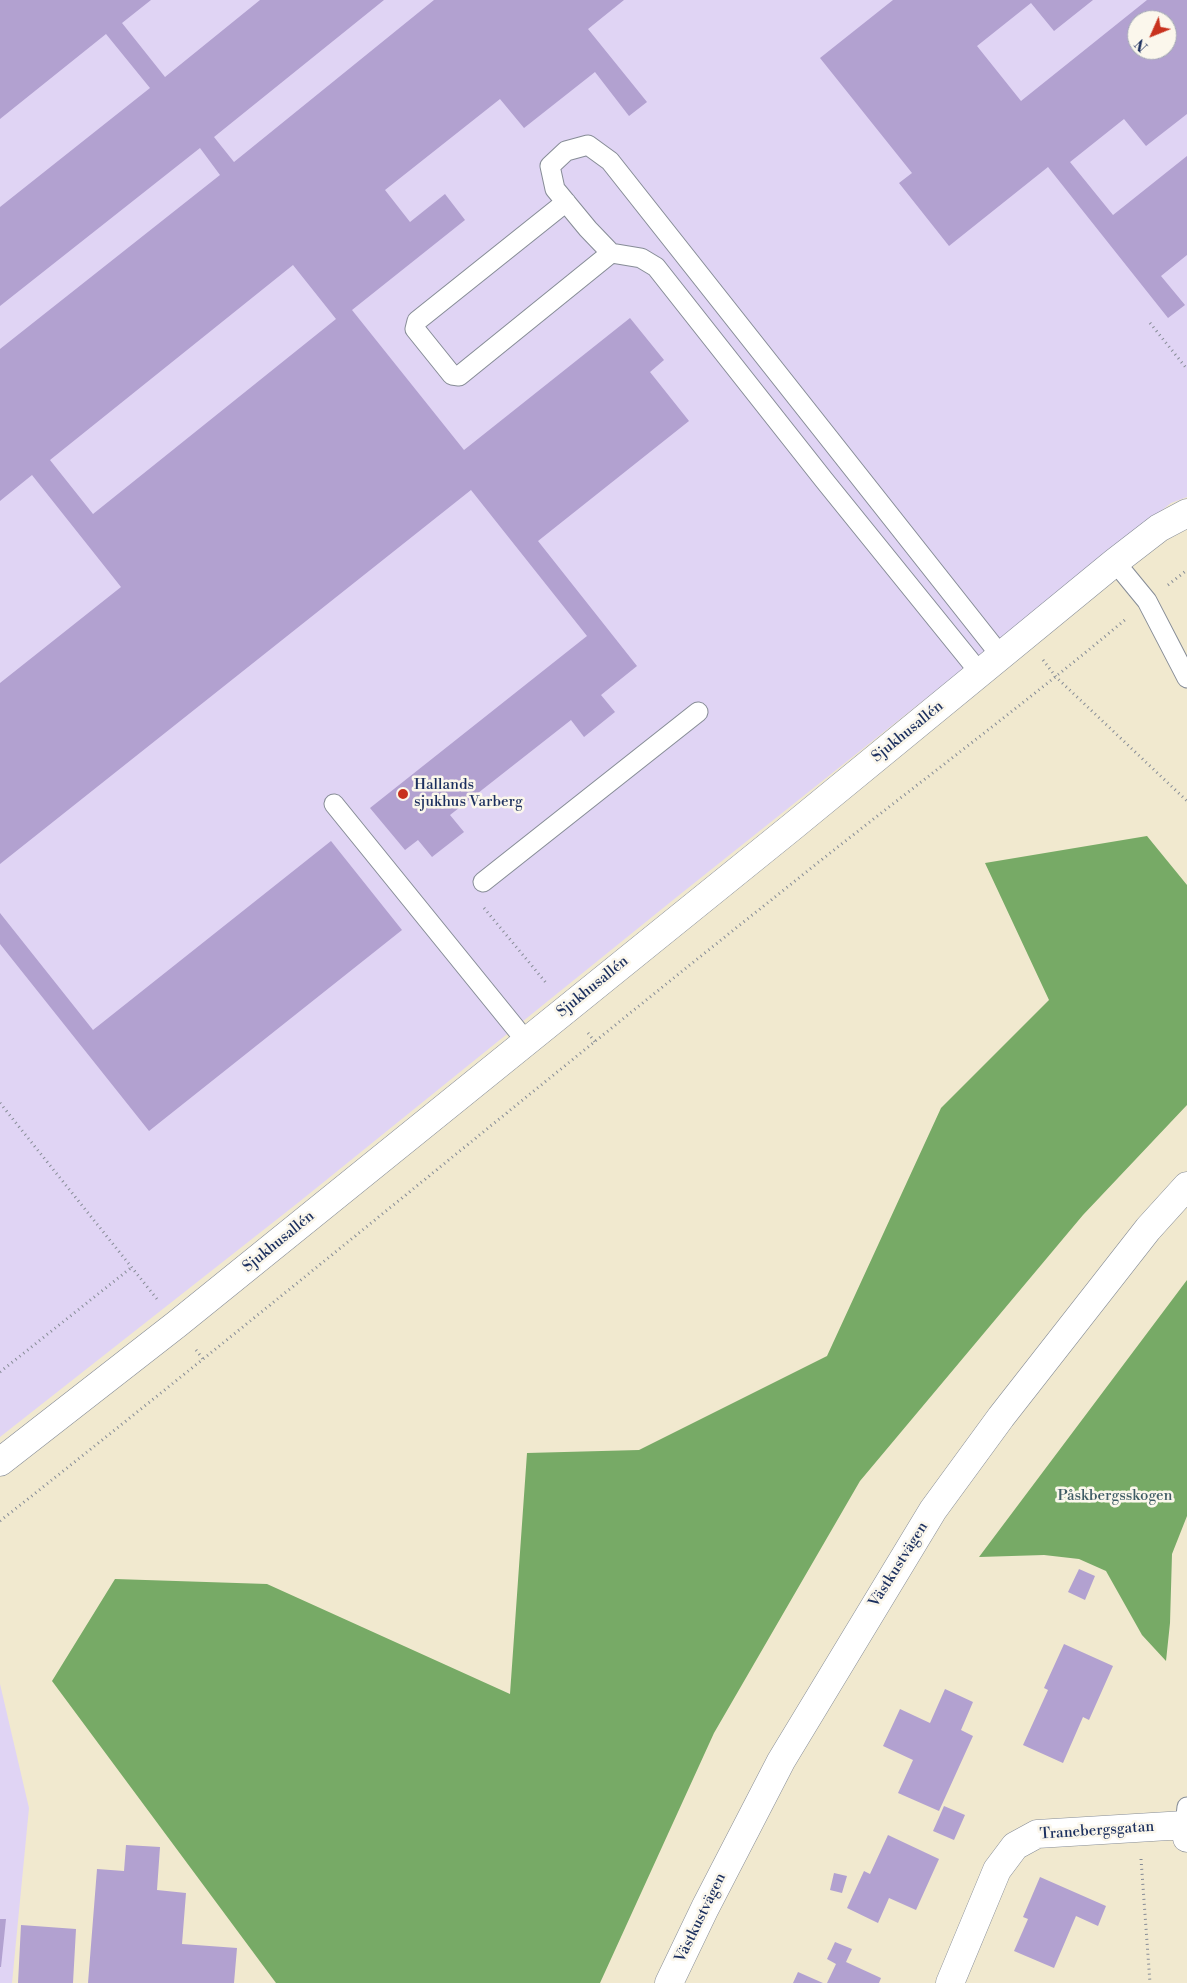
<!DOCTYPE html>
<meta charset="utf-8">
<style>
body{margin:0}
#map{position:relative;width:1187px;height:1983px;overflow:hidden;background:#f1e9cf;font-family:"Libre Bodoni",serif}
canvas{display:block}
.north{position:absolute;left:1127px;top:10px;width:50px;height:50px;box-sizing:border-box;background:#fbf7ec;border:1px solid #a1a7b3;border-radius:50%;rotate:226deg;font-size:14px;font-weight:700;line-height:20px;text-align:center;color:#1b2f5e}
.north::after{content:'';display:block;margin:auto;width:18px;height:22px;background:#c8321e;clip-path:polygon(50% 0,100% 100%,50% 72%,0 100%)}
</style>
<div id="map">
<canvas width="1187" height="1983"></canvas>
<div class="north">N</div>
</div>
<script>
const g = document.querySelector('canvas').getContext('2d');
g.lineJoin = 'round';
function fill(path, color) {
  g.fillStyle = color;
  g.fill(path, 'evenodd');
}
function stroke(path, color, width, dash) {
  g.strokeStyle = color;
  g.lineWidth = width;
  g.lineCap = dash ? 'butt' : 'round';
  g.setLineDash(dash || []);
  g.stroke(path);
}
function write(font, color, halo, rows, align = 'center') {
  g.font = font + ' "Libre Bodoni",serif';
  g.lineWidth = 5;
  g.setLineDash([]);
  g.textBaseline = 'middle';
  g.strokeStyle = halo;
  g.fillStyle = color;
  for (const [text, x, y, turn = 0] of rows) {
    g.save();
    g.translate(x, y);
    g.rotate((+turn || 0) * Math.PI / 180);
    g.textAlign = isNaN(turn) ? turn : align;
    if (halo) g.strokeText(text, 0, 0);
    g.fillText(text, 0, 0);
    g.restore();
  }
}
const built = new Path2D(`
 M0,0H1187V497L1171,503L678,896L299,1202L0,1437ZM1137,20H1167V50H1137Z
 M0,1684L29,1808L12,1983H0Z`);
const forest = new Path2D(`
 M1147,836L1187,885V1105L1083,1215L860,1481L714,1733L600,1983H276L52,1681L115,1579L267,1584L510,1694L527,1453L639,1450L827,1356L941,1108L1049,1000L985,863Z
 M1187,1280V1516L1172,1554L1170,1623L1166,1661L1142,1635L1106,1571L1079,1559L1044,1555L979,1557Z`);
const building = new Path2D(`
 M0,0H151L122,23L165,77L260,0H384L214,137L234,162L434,0H624L588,29L647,102L629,116L595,72L524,128L500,99L385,190L410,222L445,194L465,220L352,310L464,450L630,318L664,360L650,372L689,421L538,541L637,666L601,695L615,712L584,737L571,720L450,815L464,832L432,857L418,840L405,850L370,808L587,636L471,490L0,864V683L121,587L32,475L0,501V349L220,175L200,148L0,306V207L150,88L106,34L0,119ZM293,265L336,319L93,514L50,460Z
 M893,0H1093L1054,31L1031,3L977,46L1021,101L1147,0H1187V114L1146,146L1124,119L1070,162L1113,215L1187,156V255L1161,276L1185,305L1168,318L1048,167L949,246L899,183L912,173L820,58ZM1137,20H1167V50H1137Z
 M331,841L402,930L149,1131L0,944V913L93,1030Z
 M1079,1569L1095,1576L1085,1600L1068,1592Z
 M1064,1644L1113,1666L1089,1720L1083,1717L1063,1763L1023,1745L1048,1690L1044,1688Z
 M945,1689L973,1702L961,1730L973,1736L939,1811L898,1793L913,1760L883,1746L900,1709L930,1723Z
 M944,1806L965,1815L954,1840L933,1831Z
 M888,1835L939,1859L916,1910L889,1898L878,1923L847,1908L864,1871L870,1874Z
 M126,1845L160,1847L157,1890L186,1893L182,1944L237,1948L234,1983H88L97,1869L124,1871Z
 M834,1873L847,1876L842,1893L830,1890Z
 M1040,1877L1106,1906L1098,1926L1076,1916L1054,1968L1014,1951L1028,1919L1023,1917Z
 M0,1919H6L1,1967H0Z
 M21,1925L76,1929L73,1983H18Z
 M835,1942L852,1949L846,1962L881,1978L879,1983H827L836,1964L827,1959Z
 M798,1972L823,1983H793Z`);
const path = new Path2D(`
 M1150,323L1187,369
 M1168,585L1187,570
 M1043,660L1056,677L1187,801
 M484,908L547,984
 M588,1033L595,1042
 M0,1103L157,1299
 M196,1350L203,1359
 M0,1372L132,1267
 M0,1521C264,1313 522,1098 785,889C898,798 1015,712 1126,619
 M1141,1859L1150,1983`);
const lane = new Path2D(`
 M566,202L417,321L415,329L452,375L459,376L611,253
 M1115,562L1147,601L1187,678
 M980,673L824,480L656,267L641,258L611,253L588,229L555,189L550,166L566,151L588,145L610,161L1001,656
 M334,804L526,1041
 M483,882L698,712
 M1185,1825L1187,1807`);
const street = new Path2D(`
 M0,1462L177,1324L792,827L1115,562L1159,528L1187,513
 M950,1983L997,1870L1015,1846L1037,1834L1185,1825L1187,1838`);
const secondary = new Path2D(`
 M669,1983L705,1908L781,1761L933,1510L1001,1417L1148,1229L1187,1186`);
const markers = [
 [403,794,6,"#c8321e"]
];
const streetNames = [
 ["Sjukhusallén",908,732,-39],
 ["Sjukhusallén",593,987,-39],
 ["Sjukhusallén",279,1242,-39],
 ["Västkustvägen",899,1565,-58],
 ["Tranebergsgatan",1097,1831,-4],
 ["Västkustvägen",701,1918,-64]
];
const poiNames = [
 ["Hallands",414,785],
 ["sjukhus Varberg",414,802]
];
const parkNames = [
 ["Påskbergsskogen",1115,1496]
];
fill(built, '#e0d4f4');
fill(forest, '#7a6');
fill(building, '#b2a1d0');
stroke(lane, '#868c96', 21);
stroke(street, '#868c96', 29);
stroke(secondary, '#868c96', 29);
stroke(path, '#868c96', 3, [1, 4]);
stroke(lane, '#fff', 19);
stroke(street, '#fff', 28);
stroke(secondary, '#fff', 28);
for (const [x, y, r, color] of markers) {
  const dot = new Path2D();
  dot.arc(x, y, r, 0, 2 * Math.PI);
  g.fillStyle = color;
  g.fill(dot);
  stroke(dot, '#fbf7ec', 2);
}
write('15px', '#1b2f5e', '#fbf7ec', streetNames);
write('15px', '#1b2f5e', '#fbf7ec', poiNames, 'left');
write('15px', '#3f5c65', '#fbf7ec', parkNames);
</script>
